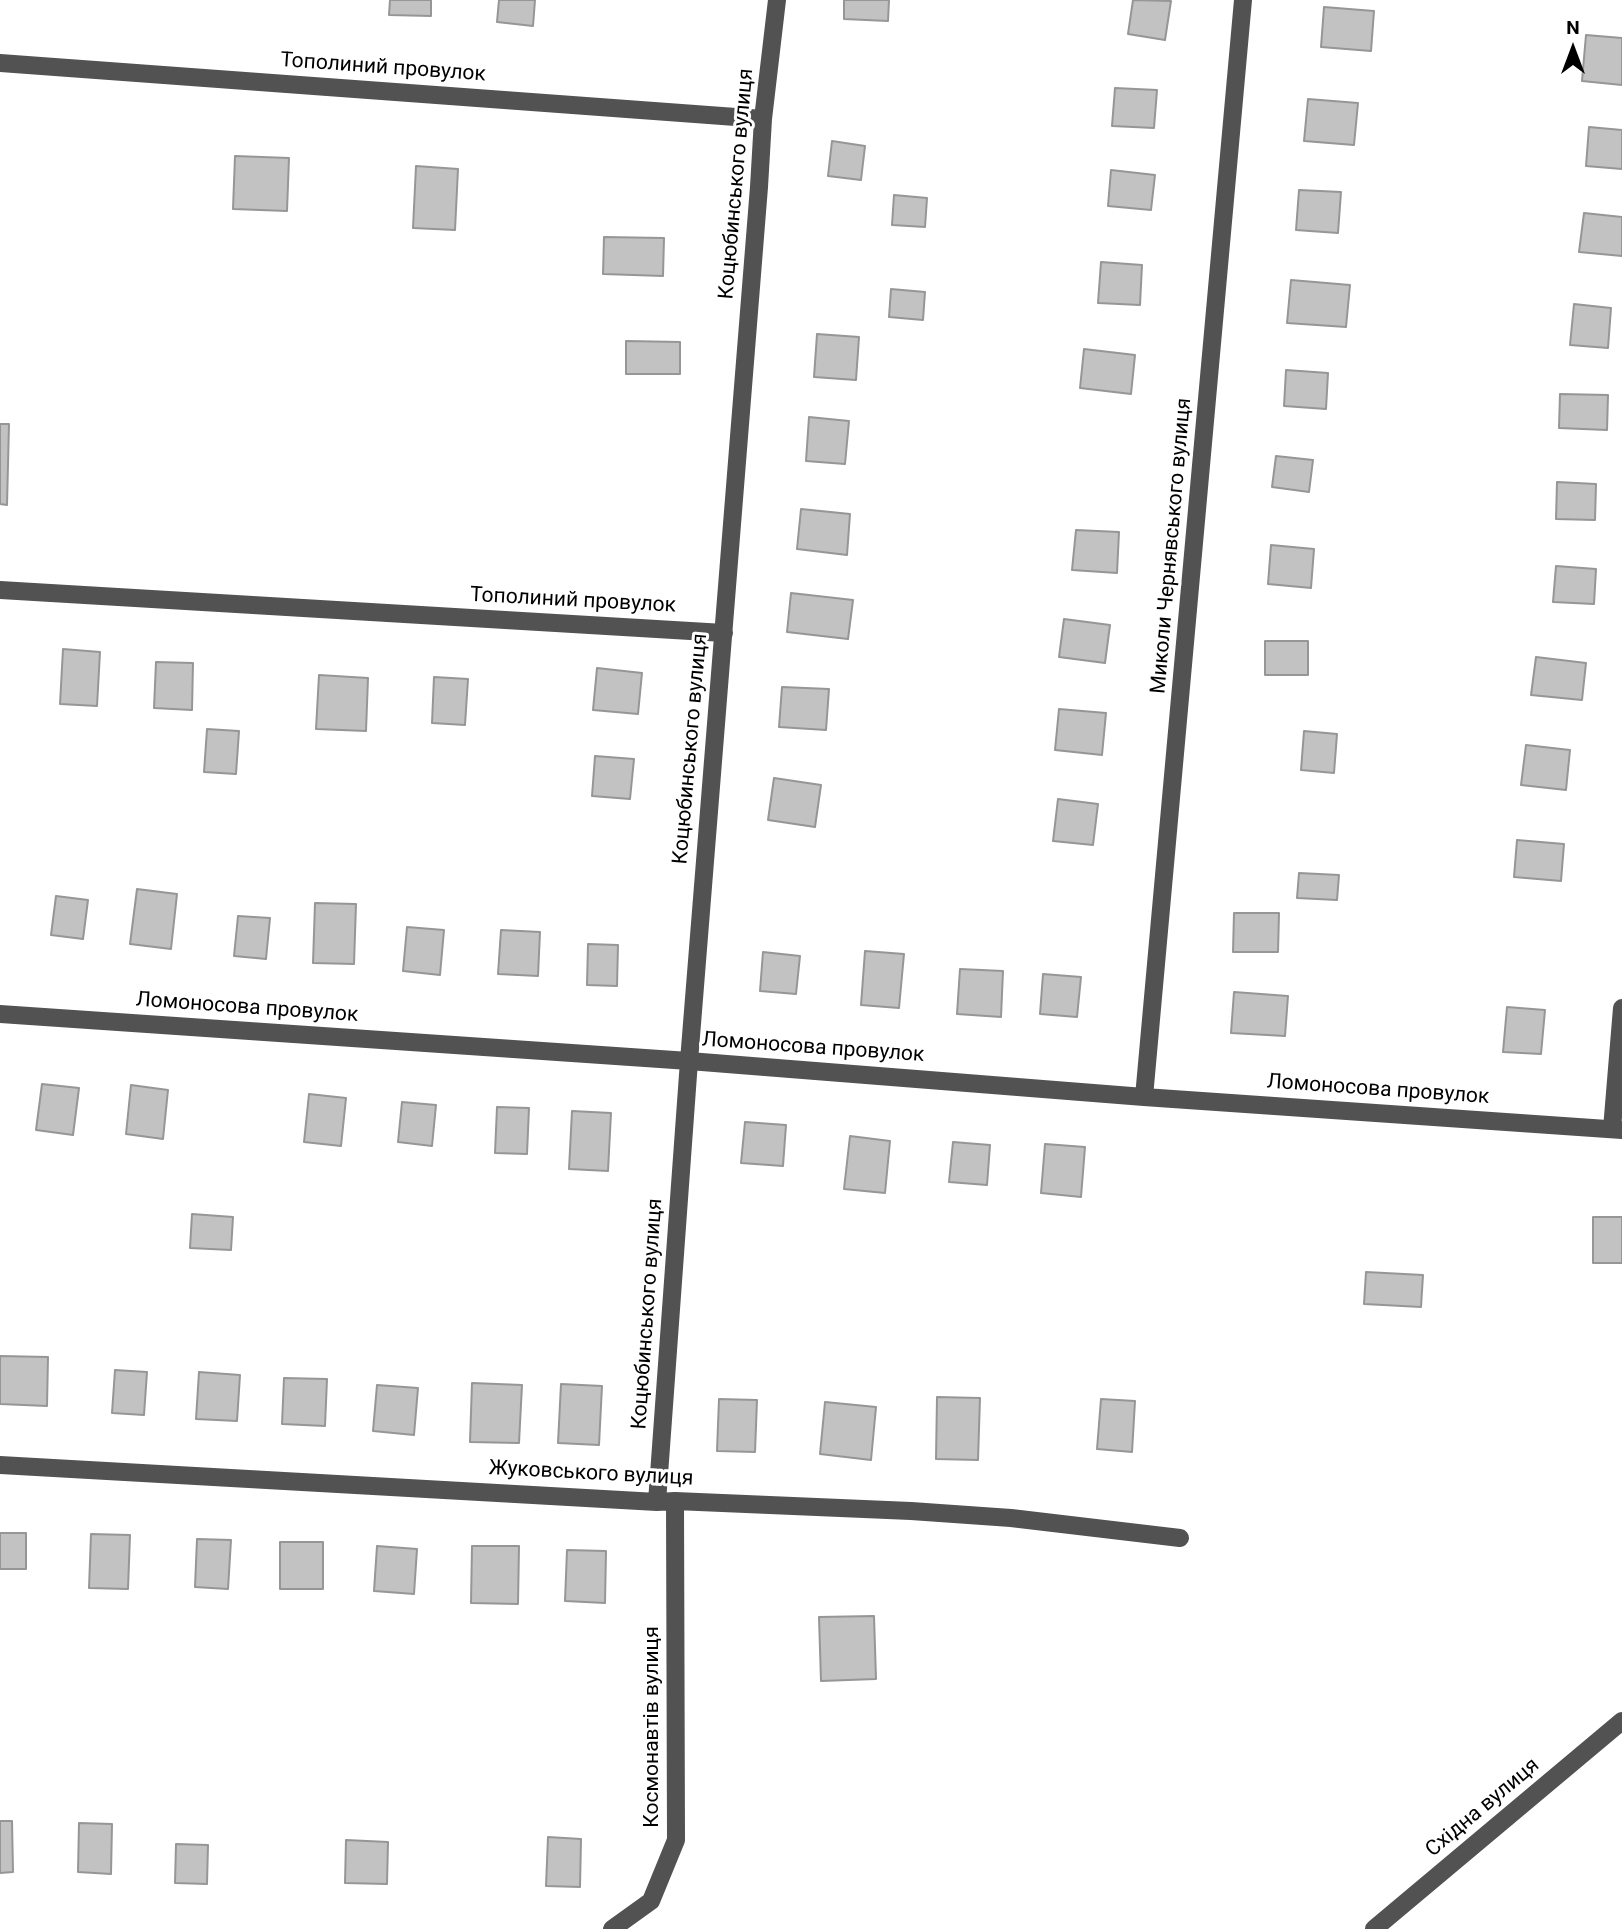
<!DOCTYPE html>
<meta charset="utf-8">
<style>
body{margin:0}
#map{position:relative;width:1622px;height:1929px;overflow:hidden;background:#fff;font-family:Roboto,sans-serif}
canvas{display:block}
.north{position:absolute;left:1538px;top:14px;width:70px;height:70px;-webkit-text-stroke:5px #fff;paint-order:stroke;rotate:0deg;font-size:19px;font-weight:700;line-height:28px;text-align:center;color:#000}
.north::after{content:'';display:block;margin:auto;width:24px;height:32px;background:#000;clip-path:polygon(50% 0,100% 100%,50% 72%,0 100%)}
</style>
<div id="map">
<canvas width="1622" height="1929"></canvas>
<div class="north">N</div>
</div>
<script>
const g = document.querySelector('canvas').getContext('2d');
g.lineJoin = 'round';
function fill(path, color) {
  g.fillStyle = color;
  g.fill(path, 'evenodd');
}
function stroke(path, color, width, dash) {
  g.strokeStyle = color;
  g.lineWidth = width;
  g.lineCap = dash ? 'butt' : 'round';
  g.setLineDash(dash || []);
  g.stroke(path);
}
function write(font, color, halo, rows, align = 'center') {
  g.font = font + ' Roboto,sans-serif';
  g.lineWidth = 6;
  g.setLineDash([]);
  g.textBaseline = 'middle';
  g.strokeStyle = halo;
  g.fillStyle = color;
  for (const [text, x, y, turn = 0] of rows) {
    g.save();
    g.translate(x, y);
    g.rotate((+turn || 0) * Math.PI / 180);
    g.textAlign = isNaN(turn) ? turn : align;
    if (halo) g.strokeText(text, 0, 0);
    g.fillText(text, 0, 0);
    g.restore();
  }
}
const building = new Path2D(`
 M390,0H431V16L389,15Z
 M499,0H535L533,26L497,22Z
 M844,0H889L888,21L844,19Z
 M1133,0L1171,1L1165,40L1128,34Z
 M1324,7L1374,11L1371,51L1321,47Z
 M1586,35L1622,38V85L1582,81Z
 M1115,88L1157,90L1154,128L1112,126Z
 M1308,99L1358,103L1354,145L1304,141Z
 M1589,127L1622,130V169L1586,166Z
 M832,141L865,146L861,180L828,176Z
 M235,156L289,158L287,211L233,209Z
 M416,166L458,169L455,230L413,228Z
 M1111,170L1155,175L1151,210L1108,206Z
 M1299,190L1341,192L1338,233L1296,230Z
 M894,195L927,198L925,227L892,225Z
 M1584,213L1622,217V256L1579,252Z
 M604,237L664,238L663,276L603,274Z
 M1101,262L1142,265L1140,305L1098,303Z
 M1291,280L1350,285L1346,327L1287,323Z
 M891,289L925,292L923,320L889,317Z
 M1574,304L1611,308L1608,348L1570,345Z
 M817,334L859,337L856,380L814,377Z
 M626,341L680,342V374H626Z
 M1084,349L1135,355L1131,394L1080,388Z
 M1286,370L1328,373L1326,409L1284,406Z
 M1560,394L1608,395L1607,430L1559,428Z
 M809,417L849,421L845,464L806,461Z
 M0,424H9L7,505L0,504Z
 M1276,456L1313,460L1309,492L1272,487Z
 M1557,482L1596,484L1595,520L1556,519Z
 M801,509L850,514L847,555L797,549Z
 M1076,530L1119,532L1117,573L1072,570Z
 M1271,545L1314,549L1311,588L1268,584Z
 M1556,566L1596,569L1594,604L1553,602Z
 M791,593L853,600L848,639L787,632Z
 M1064,619L1110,625L1105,663L1059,657Z
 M1265,641H1308V675H1265Z
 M63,649L100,652L97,706L60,704Z
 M1536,657L1586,663L1582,700L1531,695Z
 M156,662L193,663L192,710L154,708Z
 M597,668L642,673L638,714L593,710Z
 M319,675L368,678L366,731L316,729Z
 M434,677L468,679L465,725L432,723Z
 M782,687L829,689L826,730L779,727Z
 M1059,709L1106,713L1102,755L1055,750Z
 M207,729L239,731L236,774L204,772Z
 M1304,731L1337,734L1334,773L1301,770Z
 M1526,745L1570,750L1566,790L1521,785Z
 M595,756L634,759L630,799L592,796Z
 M774,778L821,785L815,827L768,820Z
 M1058,799L1098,804L1093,845L1053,841Z
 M1517,840L1564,844L1561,881L1514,877Z
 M1299,873L1339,875L1337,900L1297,898Z
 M137,889L177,894L171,949L130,944Z
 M56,896L88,900L83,939L51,935Z
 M315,903L356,904L354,964L313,963Z
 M1234,913H1279L1278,952H1233Z
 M238,916L270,918L266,959L234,956Z
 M407,927L444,930L440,975L403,971Z
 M501,930L540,932L538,976L498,974Z
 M588,944L618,945L617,986L587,985Z
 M865,951L904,954L899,1008L861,1005Z
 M763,952L800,956L796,994L760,991Z
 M960,969L1003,971L1001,1017L957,1014Z
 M1043,974L1081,977L1077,1017L1040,1014Z
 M1234,992L1288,996L1285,1036L1231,1033Z
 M1507,1007L1545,1010L1541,1054L1503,1052Z
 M42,1084L79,1088L73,1135L36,1130Z
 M131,1085L168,1090L163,1139L126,1134Z
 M309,1094L346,1098L341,1146L304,1142Z
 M402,1102L436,1105L432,1146L398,1142Z
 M497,1107L529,1108L527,1154L495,1153Z
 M572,1111L611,1113L608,1171L569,1169Z
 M745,1122L786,1125L783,1166L741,1163Z
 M850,1136L890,1141L885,1193L844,1189Z
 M953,1142L990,1145L987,1185L949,1182Z
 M1045,1144L1085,1147L1081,1197L1041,1193Z
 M192,1214L233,1217L231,1250L190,1248Z
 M1593,1217H1622V1263H1593Z
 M1366,1272L1423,1275L1421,1307L1364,1304Z
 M0,1356L48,1357L47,1406L0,1404Z
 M115,1370L147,1372L144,1415L112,1413Z
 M199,1372L240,1375L237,1421L196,1419Z
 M284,1378L327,1379L325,1426L282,1424Z
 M472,1383L522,1385L519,1443L470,1442Z
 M561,1384L602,1386L599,1445L558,1443Z
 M377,1385L418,1388L414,1435L373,1431Z
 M937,1397L980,1398L978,1460L936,1459Z
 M719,1399L757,1400L755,1452L717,1451Z
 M1101,1399L1135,1401L1132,1452L1097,1449Z
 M825,1402L876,1407L871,1460L820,1454Z
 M0,1533H26V1569H0Z
 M91,1534L130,1535L128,1589L89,1588Z
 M197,1539L231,1540L228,1589L195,1587Z
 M280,1542H323V1589H280Z
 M377,1546L417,1549L414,1594L374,1591Z
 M472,1546H519L518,1604L471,1603Z
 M567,1550L606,1551L605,1603L565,1601Z
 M874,1616L876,1679L821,1681L819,1617Z
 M0,1821H12L13,1872L0,1873Z
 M79,1823L112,1824L111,1874L78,1872Z
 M548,1837L581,1839L580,1887L546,1886Z
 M346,1840L388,1842L387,1884L345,1883Z
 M176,1844L208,1845L207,1884L175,1883Z`);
const minor = new Path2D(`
 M0,63L763,119
 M0,590L724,633
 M0,1014L689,1061L1144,1097L1622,1130
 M1144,1097L1243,0
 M1612,1129L1622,1008
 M0,1465L657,1502L675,1501L911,1511L1011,1518L1180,1538
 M657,1502L689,1061L759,187L763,119L777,0
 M612,1929L651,1901L676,1840L675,1501
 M1374,1929L1622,1721`);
const streetNames = [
 ["Тополиний провулок",383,68,4],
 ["Коцюбинського вулиця",737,184,-85],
 ["Миколи Чернявського вулиця",1172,546,-85],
 ["Тополиний провулок",573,601,3],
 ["Коцюбинського вулиця",691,749,-85],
 ["Ломоносова провулок",247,1008,4],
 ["Ломоносова провулок",813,1048,4],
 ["Ломоносова провулок",1378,1090,4],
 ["Коцюбинського вулиця",648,1314,-86],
 ["Жуковського вулиця",591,1474,3],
 ["Космонавтів вулиця",653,1727,-90],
 ["Східна вулиця",1483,1808,-40]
];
fill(building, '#c2c2c2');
stroke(building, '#969696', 2);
stroke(minor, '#525252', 18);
write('21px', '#000', '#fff', streetNames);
</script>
